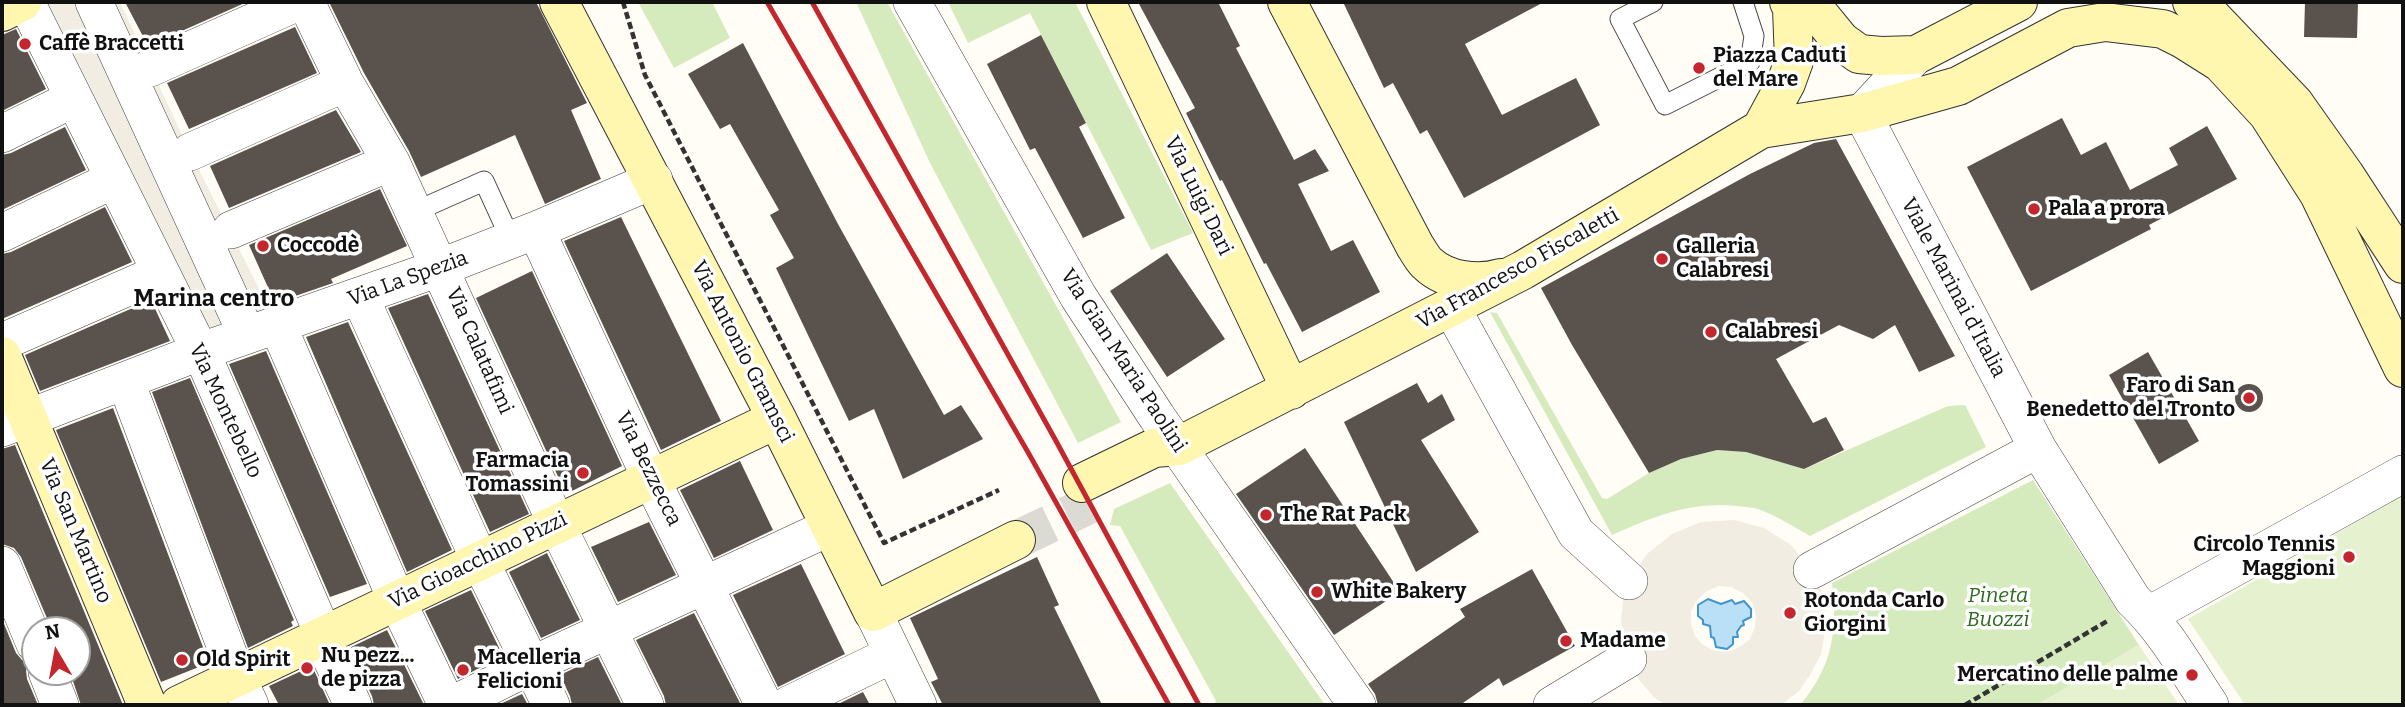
<!DOCTYPE html>
<meta charset="utf-8">
<style>
body{margin:0}
#map{position:relative;width:2405px;height:707px;overflow:hidden;background:#fffdf5;font-family:Bitter,serif}
canvas{display:block}
.frame{position:absolute;inset:0;border:4px solid #111;pointer-events:none}
.north{position:absolute;left:21px;top:616px;width:70px;height:70px;box-sizing:border-box;background:#fff;border:2px solid #a0a0a0;border-radius:50%;rotate:350deg;font-size:19px;font-weight:700;line-height:28px;text-align:center;color:#111}
.north::after{content:'';display:block;margin:auto;width:24px;height:32px;background:#c4262e;clip-path:polygon(50% 0,100% 100%,50% 72%,0 100%)}
</style>
<div id="map">
<canvas width="2405" height="707"></canvas>
<div class="frame"></div>
<div class="north">N</div>
</div>
<script>
const g = document.querySelector('canvas').getContext('2d');
g.lineJoin = 'round';
function fill(path, color) {
  g.fillStyle = color;
  g.fill(path, 'evenodd');
}
function stroke(path, color, width, dash) {
  g.strokeStyle = color;
  g.lineWidth = width;
  g.lineCap = dash ? 'butt' : 'round';
  g.setLineDash(dash || []);
  g.stroke(path);
}
function write(font, color, halo, rows, align = 'center') {
  g.font = font + ' Bitter,serif';
  g.lineWidth = 7;
  g.setLineDash([]);
  g.textBaseline = 'middle';
  g.strokeStyle = halo;
  g.fillStyle = color;
  for (const [text, x, y, turn = 0] of rows) {
    g.save();
    g.translate(x, y);
    g.rotate((+turn || 0) * Math.PI / 180);
    g.textAlign = isNaN(turn) ? turn : align;
    if (halo) g.strokeText(text, 0, 0);
    g.fillText(text, 0, 0);
    g.restore();
  }
}
const green = new Path2D(`
 M638,2H712L730,38L674,68Z
 M856,2H887L1121,422L1078,443L930,163Z
 M948,2H1075L1193,233L1151,250L1030,13L968,43Z
 M1490,312L1497,313L1602,498L1607,499L1649,473L1681,459L1717,450L1746,452L1804,469L1948,406L1965,405L1986,447L1810,536C1793,526 1777,516 1758,509C1751,507 1744,507 1737,506C1691,501 1653,517 1612,535Z
 M2033,480L2139,645L2037,705H1800C1832,667 1838,632 1832,583Z
 M1170,483L1325,705H1214L1216,701L1120,526L1110,525L1114,509Z`);
const pitch = new Path2D(`
 M2403,495V705H2245L2188,619Z
 M2139,645L2179,705H2037Z`);
const plaza = new Path2D(`
 M26,2H120L190,152L278,326L199,352Z
 M1734,520L1764,528L1791,545L1812,570L1821,590L1825,611V632L1821,654L1811,673L1799,691L1781,705H1666L1655,698L1639,680L1628,659L1623,640L1621,620L1623,600L1629,581L1647,554L1672,534L1701,522ZM1719,586L1731,587L1743,593L1752,602L1756,615L1755,627L1750,639L1740,647L1728,652L1715,651L1703,645L1695,636L1691,624V611L1697,600L1707,591Z`);
const water = new Path2D(`
 M1708,599L1721,604L1732,600L1735,604L1744,601L1751,609V617L1743,621L1744,625L1741,626L1737,632L1738,637H1733V644L1727,649L1716,647L1714,638L1711,637L1710,626L1703,624V620L1698,616V605Z`);
const building = new Path2D(`
 M125,2H247L148,46Z
 M329,2H536L587,103L571,110L601,179L545,204L515,135L421,177L409,151L364,73Z
 M1138,2H1218L1240,46L1236,48L1294,160L1315,149L1329,171L1298,184L1331,251L1353,240L1380,292L1302,332L1266,263L1264,264L1222,180L1220,181L1186,113L1195,108Z
 M1343,2H1544L1465,44L1502,115L1576,78L1600,125L1464,198L1427,130L1420,134L1393,83L1384,88Z
 M2305,2H2358L2357,38L2304,37Z
 M295,27L317,73L189,129L167,83Z
 M16,29L46,89L2,111V35Z
 M1041,35L1086,123L1079,127L1125,218L1083,238L1035,148L1030,150L987,64Z
 M743,43L838,224L944,415L961,405L983,439L903,479L874,409L849,421L776,268L794,258L770,215L779,210L730,124L720,129L688,74Z
 M336,110L361,152L229,208L210,166Z
 M2062,118L2081,155L2106,142L2130,190L2178,165L2169,148L2207,126L2237,179L2149,225L2151,229L2031,291L1967,167Z
 M65,127L86,170L2,210V155L11,153Z
 M1836,139L1955,356L1919,372L1895,325L1873,339L1839,325L1776,359L1813,423L1826,417L1844,450L1804,469L1746,452L1717,450L1681,459L1649,473L1572,345L1541,288L1750,174L1814,143Z
 M380,189L407,246L331,279L333,283L275,303L249,245Z
 M105,207L132,262L2,319V254L11,252Z
 M621,217L721,421L661,450L564,241Z
 M1167,253L1225,339L1167,377L1110,291Z
 M532,271L622,466L566,494L476,298Z
 M428,294L529,514L490,532L388,308Z
 M151,300L170,341L40,391L25,355Z
 M348,322L452,550L407,572L306,337Z
 M266,351L367,584L330,597L229,364Z
 M2148,352L2199,441L2159,464L2109,375Z
 M190,378L294,620L291,622L293,626L248,648L152,392Z
 M1417,383L1428,403L1442,394L1455,420L1421,440L1479,532L1416,572L1344,422Z
 M2235 398a14 14 0 1 1 28 0a14 14 0 1 1-28 0Z
 M113,408L209,663L161,682L56,430Z
 M15,445L123,705H81L70,672H77V630H52L21,557L14,548L2,544V449Z
 M1305,448L1400,592L1334,635L1236,494Z
 M740,461L773,530L714,558L680,490Z
 M649,522L676,575L618,602L591,547Z
 M547,553L580,620L541,638L509,572Z
 M1037,557L1059,605L1054,607L1102,705H943L931,682L938,679L910,618Z
 M801,564L845,654L778,687L733,595Z
 M1532,569L1575,646L1503,686L1499,678L1460,705H1378L1375,694L1368,684L1465,617L1460,609Z
 M471,590L503,656L458,679L425,611Z
 M694,613L741,705H666L664,696L636,640Z
 M2,619L16,653L22,660L29,663L26,670L27,679L38,705H2Z
 M387,630L424,705H374L372,696L349,648Z
 M598,657L622,705H572L570,696L560,675Z
 M312,666L330,705H279L269,686Z
 M863,692L870,705H836Z
 M522,694L528,705H498Z`);
const secondaryTunnel = new Path2D(`
 M1016,540L1093,503`);
const path = new Path2D(`
 M623,2L645,75L884,543L999,490
 M1965,705L2109,620`);
const lane = new Path2D(`
 M1653,2L1620,19L1665,105L1750,62L1754,36L1743,2
 M414,212L484,181L511,240`);
const street = new Path2D(`
 M26,2L206,363L324,636
 M94,2L242,324
 M306,2L345,83L391,162L556,523L645,705
 M912,2L1078,296L1157,417L1357,705
 M1916,55L1862,113L2038,449L2133,600C2165,630 2186,669 2210,705
 M150,68L298,2
 M2,134L73,99
 M190,152L345,83
 M231,230L391,162
 M536,230L651,479L764,705
 M2,233L113,180
 M360,297L480,561L551,705
 M1451,307L1576,533L1629,581
 M278,326L397,601L447,705
 M2,342L160,273
 M126,382L237,677L250,705
 M2,428L199,352L439,268L536,230L654,180
 M2,565L35,644
 M1812,570L2038,449
 M873,612L918,705
 M2149,615L2403,474
 M325,645L353,705
 M47,672L60,705
 M452,705L532,665L830,527
 M788,705L883,659L894,656
 M1552,705L1628,659`);
const secondary = new Path2D(`
 M559,2L777,419L873,612L1016,540
 M1106,2L1291,390
 M1287,2L1415,246C1419,252 1423,260 1428,264C1446,281 1478,285 1501,278
 M1809,2L1841,41L1859,54L1881,56L1916,55L2018,2
 M2192,2L2211,16L2294,103L2345,175L2403,264
 M2,12L22,2
 M1761,129L1786,83L1794,61L1792,8L1789,2
 M2,356L147,705
 M1082,483L1154,448L1179,446L1523,270L1761,129L1862,113L1958,86L2068,28L2105,22L2163,29L2183,39L2221,63L2268,114L2319,194L2403,368
 M179,705L777,419`);
const rail = new Path2D(`
 M767,2L1029,454L1169,705
 M812,2L1056,441L1199,705`);
const markers = [
 [25,44,7,"#c4262e"],
 [1699,68,7,"#c4262e"],
 [2034,209,7,"#c4262e"],
 [263,246,7,"#c4262e"],
 [1662,259,7,"#c4262e"],
 [1711,332,7,"#c4262e"],
 [2249,398,7,"#c4262e"],
 [583,473,7,"#c4262e"],
 [1266,515,7,"#c4262e"],
 [2349,557,7,"#c4262e"],
 [1317,592,7,"#c4262e"],
 [1790,613,7,"#c4262e"],
 [1566,641,7,"#c4262e"],
 [182,660,7,"#c4262e"],
 [307,668,7,"#c4262e"],
 [463,670,7,"#c4262e"],
 [2192,675,7,"#c4262e"]
];
const poiNames = [
 ["Caffè Braccetti",39,44],
 ["Piazza Caduti",1713,56],
 ["del Mare",1713,80],
 ["Pala a prora",2048,209],
 ["Coccodè",277,246],
 ["Galleria",1676,247],
 ["Calabresi",1676,271],
 ["Calabresi",1725,332],
 ["Faro di San",2235,386,"right"],
 ["Benedetto del Tronto",2235,410,"right"],
 ["Farmacia",569,461,"right"],
 ["Tomassini",569,485,"right"],
 ["The Rat Pack",1280,515],
 ["Circolo Tennis",2335,545,"right"],
 ["Maggioni",2335,569,"right"],
 ["White Bakery",1331,592],
 ["Rotonda Carlo",1804,601],
 ["Giorgini",1804,625],
 ["Madame",1580,641],
 ["Nu pezz...",321,656],
 ["de pizza",321,680],
 ["Macelleria",477,658],
 ["Felicioni",477,682],
 ["Old Spirit",196,660],
 ["Mercatino delle palme",2178,675,"right"]
];
const streetNames = [
 ["Via Luigi Dari",1198,196,64],
 ["Via Francesco Fiscaletti",1518,269,-29],
 ["Via La Spezia",408,279,-20],
 ["Viale Marinai d'Italia",1953,288,62],
 ["Via Calatafimi",479,351,66],
 ["Via Antonio Gramsci",742,352,63],
 ["Via Gian Maria Paolini",1123,361,57],
 ["Via Montebello",225,411,65],
 ["Via Bezzecca",648,469,64],
 ["Via San Martino",75,531,67],
 ["Via Gioacchino Pizzi",478,561,-26]
];
const parkNames = [
 ["Pineta",1998,596],
 ["Buozzi",1998,620]
];
const quarterNames = [
 ["Marina centro",214,299]
];
fill(green, '#d5ebbd');
fill(pitch, '#e6f2cf');
fill(plaza, '#f1ede2');
fill(water, '#b9e0f7');
stroke(water, '#3f96cf', 2);
fill(building, '#5a524d');
stroke(secondaryTunnel, '#dbdad3', 38, [38, 19]);
stroke(lane, '#444', 21);
stroke(street, '#444', 38);
stroke(secondary, '#333', 40);
stroke(path, '#333', 4.5, [7, 3.5]);
stroke(lane, '#fff', 19);
stroke(street, '#fff', 37);
stroke(secondary, '#fff6b0', 38);
stroke(rail, '#c4262e', 5);
for (const [x, y, r, color] of markers) {
  const dot = new Path2D();
  dot.arc(x, y, r, 0, 2 * Math.PI);
  g.fillStyle = color;
  g.fill(dot);
  stroke(dot, '#fff', 2.5);
}
write('bold 21px', '#111', '#fff', poiNames, 'left');
write('21px', '#111', '#fff', streetNames);
write('italic 21px', '#2f6b1f', '#fff', parkNames);
write('bold 24px', '#111', '#fff', quarterNames);
</script>
